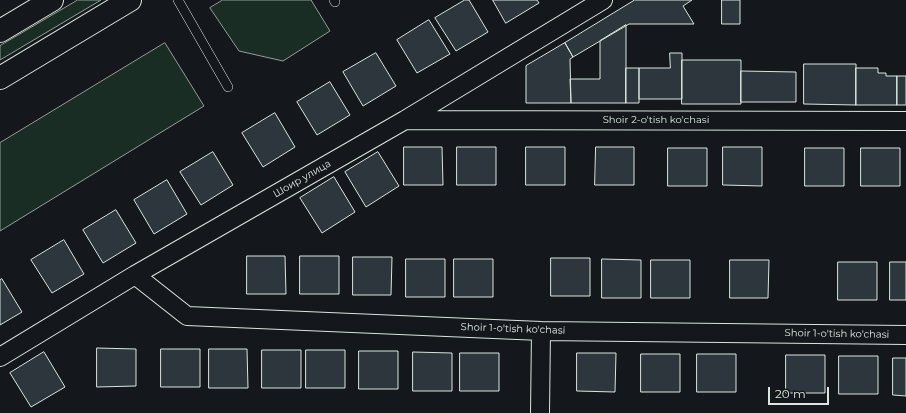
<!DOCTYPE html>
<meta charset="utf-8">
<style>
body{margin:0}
#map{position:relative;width:906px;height:413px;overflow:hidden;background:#14181c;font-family:Montserrat,sans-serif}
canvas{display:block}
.scale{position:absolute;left:768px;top:387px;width:61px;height:18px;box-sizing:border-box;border:2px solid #d8e6dc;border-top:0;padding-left:5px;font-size:12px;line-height:14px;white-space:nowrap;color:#d8e6dc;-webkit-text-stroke:3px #14181c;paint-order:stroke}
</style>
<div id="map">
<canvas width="906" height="413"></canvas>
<div class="scale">20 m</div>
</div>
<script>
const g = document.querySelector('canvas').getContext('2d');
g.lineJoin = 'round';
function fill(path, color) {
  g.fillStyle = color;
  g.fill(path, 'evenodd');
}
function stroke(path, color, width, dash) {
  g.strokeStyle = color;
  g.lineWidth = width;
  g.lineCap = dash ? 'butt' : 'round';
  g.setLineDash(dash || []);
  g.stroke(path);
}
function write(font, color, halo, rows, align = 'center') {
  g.font = font + ' Montserrat,sans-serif';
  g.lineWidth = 3;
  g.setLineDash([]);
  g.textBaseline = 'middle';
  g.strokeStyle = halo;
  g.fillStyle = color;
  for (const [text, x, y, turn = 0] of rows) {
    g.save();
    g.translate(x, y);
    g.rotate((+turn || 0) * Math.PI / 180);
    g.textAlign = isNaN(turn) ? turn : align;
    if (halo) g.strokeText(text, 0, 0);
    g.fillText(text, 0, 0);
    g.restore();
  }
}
const green = new Path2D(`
 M78,0H101L0,60V46Z
 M223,0H311L330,31L283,61L239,51L210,8Z
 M165,43L204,106L0,231V143Z`);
const building = new Path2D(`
 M465,0H469L488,32L456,51L435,18Z
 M493,0H537L539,3L506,23Z
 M635,0H692L683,6L694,24H629L573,57L565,43Z
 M722,0H740V24H722Z
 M429,20L450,54L417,73L397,40Z
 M626,25V103H571L570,79H600V41Z
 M565,43L573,57L570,59L571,103H526V66Z
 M376,53L396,86L363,106L343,72Z
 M670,53H682V99H639V68H670Z
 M682,60H741V104H682Z
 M804,64H856V105L804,104Z
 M626,68H639V103H626Z
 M856,68H878V73H886V76H897V105H856Z
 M741,71L796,72V102H741Z
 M897,76H906V105H897Z
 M330,82L350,115L317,135L297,102Z
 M275,113L295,147L263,167L242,133Z
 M404,147H442L443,185H404Z
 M457,147H496V185H457Z
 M526,147H565V185H526Z
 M596,147H634V185H595Z
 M723,147H762V186L723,185Z
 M668,148H707V186H668Z
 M805,148H844V186H805Z
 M861,148H900V186H861Z
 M213,152L233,185L201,205L180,172Z
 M378,152L399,186L366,207L345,172Z
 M334,177L355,212L322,233L300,198Z
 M167,180L187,214L154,234L134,200Z
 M116,210L136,243L103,263L83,230Z
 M64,240L84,274L52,293L31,260Z
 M247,256H285L286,294H247Z
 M300,256H339V294H300Z
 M353,257H392L391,295H353Z
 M551,258H590V296H551Z
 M406,259H445V297H406Z
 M454,259H493V297H454Z
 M602,259L641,260V298H602Z
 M651,260H690V298H651Z
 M730,260H769L768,298H730Z
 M838,262H877V300H838Z
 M890,262H906V300H890Z
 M2,279L22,312L0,325V280Z
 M97,348L136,349V386L97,387Z
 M161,349H200V387H161Z
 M209,349H247L248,388H209Z
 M262,350H301V388H262Z
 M306,350H345V388H306Z
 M359,351H398V389H359Z
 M44,352L65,387L31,407L10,373Z
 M413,352L452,353V391H413Z
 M460,353H499V391H460Z
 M577,353H616L615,392L577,391Z
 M641,354H680V392H641Z
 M697,354H736V392H697Z
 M786,355H825V393H786Z
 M839,356H878V394H839Z
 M893,358H906V396L893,395Z`);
const service = new Path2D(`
 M178,0L228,87
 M334,0L335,2`);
const minor = new Path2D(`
 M406,120L906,121
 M135,275L187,316L541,331L906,335
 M0,357L135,275L405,120L603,0
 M540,413L541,331`);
const trunk = new Path2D(`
 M0,31L52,0
 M0,78L130,0`);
const streetNames = [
 ["Shoir 2-o'tish ko'chasi",656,120],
 ["Шоир улица",302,179,-30],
 ["Shoir 1-o'tish ko'chasi",513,329,2],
 ["Shoir 1-o'tish ko'chasi",837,334,1]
];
fill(green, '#1a2d24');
stroke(green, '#939e99', 1);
fill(building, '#2c363c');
stroke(building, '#d8e6dc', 1);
stroke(service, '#d8e6dc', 10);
stroke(minor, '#d8e6dc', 20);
stroke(trunk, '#d8e6dc', 24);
stroke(service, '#14181c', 9);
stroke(minor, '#14181c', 18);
stroke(trunk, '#14181c', 22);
write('10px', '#d8e6dc', '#14181c', streetNames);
</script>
